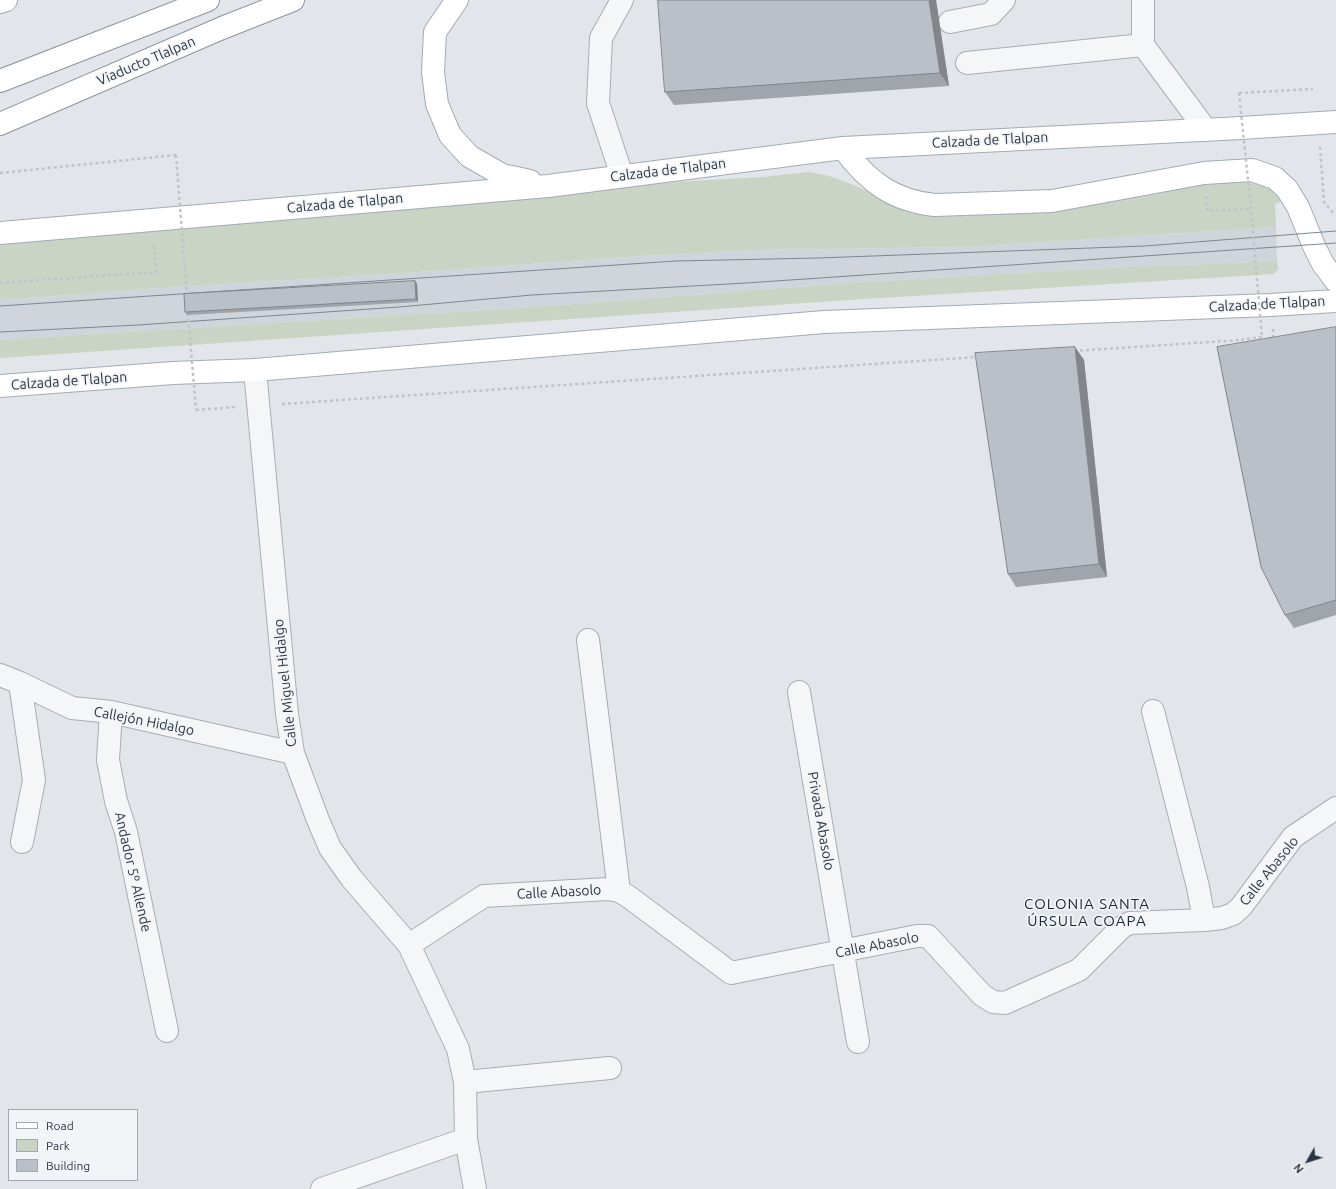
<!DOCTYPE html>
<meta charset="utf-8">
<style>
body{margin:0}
#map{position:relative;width:1336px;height:1189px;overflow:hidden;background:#e2e6ea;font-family:Ubuntu,sans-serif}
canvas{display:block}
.legend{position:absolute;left:8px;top:1109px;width:130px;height:72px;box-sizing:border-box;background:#f2f5f7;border:1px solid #a2a8af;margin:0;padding:5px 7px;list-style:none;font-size:12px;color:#2b3542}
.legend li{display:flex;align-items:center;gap:8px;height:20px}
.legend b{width:20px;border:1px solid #a2a8af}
.north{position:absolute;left:1288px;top:1141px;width:40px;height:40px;-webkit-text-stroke:3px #f2f5f7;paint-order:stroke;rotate:231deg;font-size:11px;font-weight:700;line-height:16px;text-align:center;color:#2b3542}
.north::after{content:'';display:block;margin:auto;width:14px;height:18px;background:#2b3542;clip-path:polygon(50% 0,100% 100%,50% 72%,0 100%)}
</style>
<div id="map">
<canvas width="1336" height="1189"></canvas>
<ul class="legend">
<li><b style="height:5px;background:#fff"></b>Road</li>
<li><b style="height:11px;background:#c9d4c4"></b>Park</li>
<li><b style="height:11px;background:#bac0c7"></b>Building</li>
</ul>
<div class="north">N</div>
</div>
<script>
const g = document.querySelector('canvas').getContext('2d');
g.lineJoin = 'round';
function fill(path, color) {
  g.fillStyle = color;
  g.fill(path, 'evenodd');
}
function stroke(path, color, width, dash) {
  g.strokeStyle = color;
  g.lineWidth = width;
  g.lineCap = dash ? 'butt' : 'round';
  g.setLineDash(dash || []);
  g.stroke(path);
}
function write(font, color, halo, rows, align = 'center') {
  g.font = font + ' Ubuntu,sans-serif';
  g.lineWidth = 3.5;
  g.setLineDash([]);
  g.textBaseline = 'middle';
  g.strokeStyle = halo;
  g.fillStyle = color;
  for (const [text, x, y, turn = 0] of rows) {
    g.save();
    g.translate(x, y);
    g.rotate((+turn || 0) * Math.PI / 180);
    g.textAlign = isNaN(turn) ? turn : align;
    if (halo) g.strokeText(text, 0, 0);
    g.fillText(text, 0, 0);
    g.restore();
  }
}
const built = new Path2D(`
 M1276,227L1277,261L1086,269L850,283L548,306L0,340V300L174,287L418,272L640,256L752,250L962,247Z`);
const green = new Path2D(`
 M809,172L829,176L851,184L872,193L906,212L915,214L937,215L1056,211L1157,194L1199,184L1241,180L1264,186L1270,189L1282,201L1275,204L1276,227L962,247L752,250L640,256L418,272L174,287L0,300V243L675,182L762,177Z
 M1277,261L1278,269L1274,274L864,299L0,358V340L548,306L850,283L1086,269Z`);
const path = new Path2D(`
 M1239,93L1313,89
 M1320,147L1324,202L1333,213
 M0,173L176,155
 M1206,196L1207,211L1251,209
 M0,283L156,272L154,244
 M1273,329V340
 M1240,345V340L1262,337
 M1074,351L1240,340
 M282,404L977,357
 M196,410L235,407`);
const minor = new Path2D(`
 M1143,0V45L1206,130
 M950,22L991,14L1004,0
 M967,63L1143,45
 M622,176L598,103L601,38L622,0
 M255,370L287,714L293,753L318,820L330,848L352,879L409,945L458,1049L465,1082L466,1139L475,1189
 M588,640L619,891
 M0,675L20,683L72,708L111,712L293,753
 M20,683L34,780L22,842
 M799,692L858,1042
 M1153,711L1198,887L1204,920
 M111,712L108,760L116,801L126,832L167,1031
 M409,945L484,896L608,889L619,891L629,897L731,973L917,936H928L982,995L993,1002L1005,1003L1079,970L1122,927L1130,923L1204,920L1222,918L1233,914L1241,907L1293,837L1336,808
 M465,1082L610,1068
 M322,1189L466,1139`);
const major = new Path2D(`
 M457,0L435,32L433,72L437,104L450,135L469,156L502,175L530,181
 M0,2L6,0
 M843,148C867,181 893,201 935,205L1052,201L1204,173L1252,170L1275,178L1287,189L1298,207L1314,246L1323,264L1336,281
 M0,233L548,186L843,148L1241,128L1336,122
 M0,386L173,373L255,370L824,322L1270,305L1336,301`);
const highway = new Path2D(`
 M0,81L208,0
 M0,124L222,28L293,0`);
const tram = new Path2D(`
 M0,306L676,261L818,258L1145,246L1336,231
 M0,332L138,325L399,307L532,295L746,283L1336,243`);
const pathBridge = new Path2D(`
 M1239,93L1251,209L1262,337
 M176,155L187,296
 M188,313L196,410`);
const wall = new Path2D(`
 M936,0L949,86L674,105L665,92Z
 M415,281L417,284L418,302L187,315L185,312Z
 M1336,327V615L1294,628L1285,615Z
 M1075,347L1084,360L1107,577L1016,587L1008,574Z`);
const shadedWall = new Path2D(`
 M929,0H936L949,86L940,73Z
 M415,281L417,284L418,302L416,299Z
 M1075,347L1084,360L1107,577L1099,564Z`);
const building = new Path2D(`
 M658,0H929L940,73L665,92Z
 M415,281L416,299L185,312L184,294Z
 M1336,327V600L1285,615L1261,567L1217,347Z
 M1075,347L1099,564L1008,574L975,353Z`);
const streetNames = [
 ["Viaducto Tlalpan",146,61,-23],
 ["Calzada de Tlalpan",990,140,-3],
 ["Calzada de Tlalpan",668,170,-7],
 ["Calzada de Tlalpan",345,203,-5],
 ["Calzada de Tlalpan",1267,304,-3],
 ["Calzada de Tlalpan",69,381,-4],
 ["Calle Miguel Hidalgo",285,683,-96],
 ["Callejón Hidalgo",144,721,11],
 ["Privada Abasolo",821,821,80],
 ["Calle Abasolo",1269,871,-51],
 ["Andador 5º Allende",133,872,77],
 ["Calle Abasolo",559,892,-3],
 ["Calle Abasolo",877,945,-11]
];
const neighbourhoodNames = [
 ["COLONIA SANTA",1087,904],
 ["ÚRSULA COAPA",1087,921]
];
fill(built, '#d0d5dc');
fill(green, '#c9d4c4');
stroke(minor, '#a7adb4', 24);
stroke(major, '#a2abb5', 24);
stroke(highway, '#8a95a0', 24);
stroke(path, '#c0c4c9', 2.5, [3, 3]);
stroke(minor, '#f5f6f8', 22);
stroke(major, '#fff', 22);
stroke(highway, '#fff', 22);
stroke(tram, '#7c8793', 1);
stroke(pathBridge, '#c0c4c9', 2.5, [3, 3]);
fill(wall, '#a0a5ab');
fill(shadedWall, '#82868b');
fill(building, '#bac0c7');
stroke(building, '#82868b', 1);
write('14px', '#2b3542', '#f2f5f7', streetNames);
g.letterSpacing = '1px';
write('15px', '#1d2633', '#f2f5f7', neighbourhoodNames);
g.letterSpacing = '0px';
</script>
